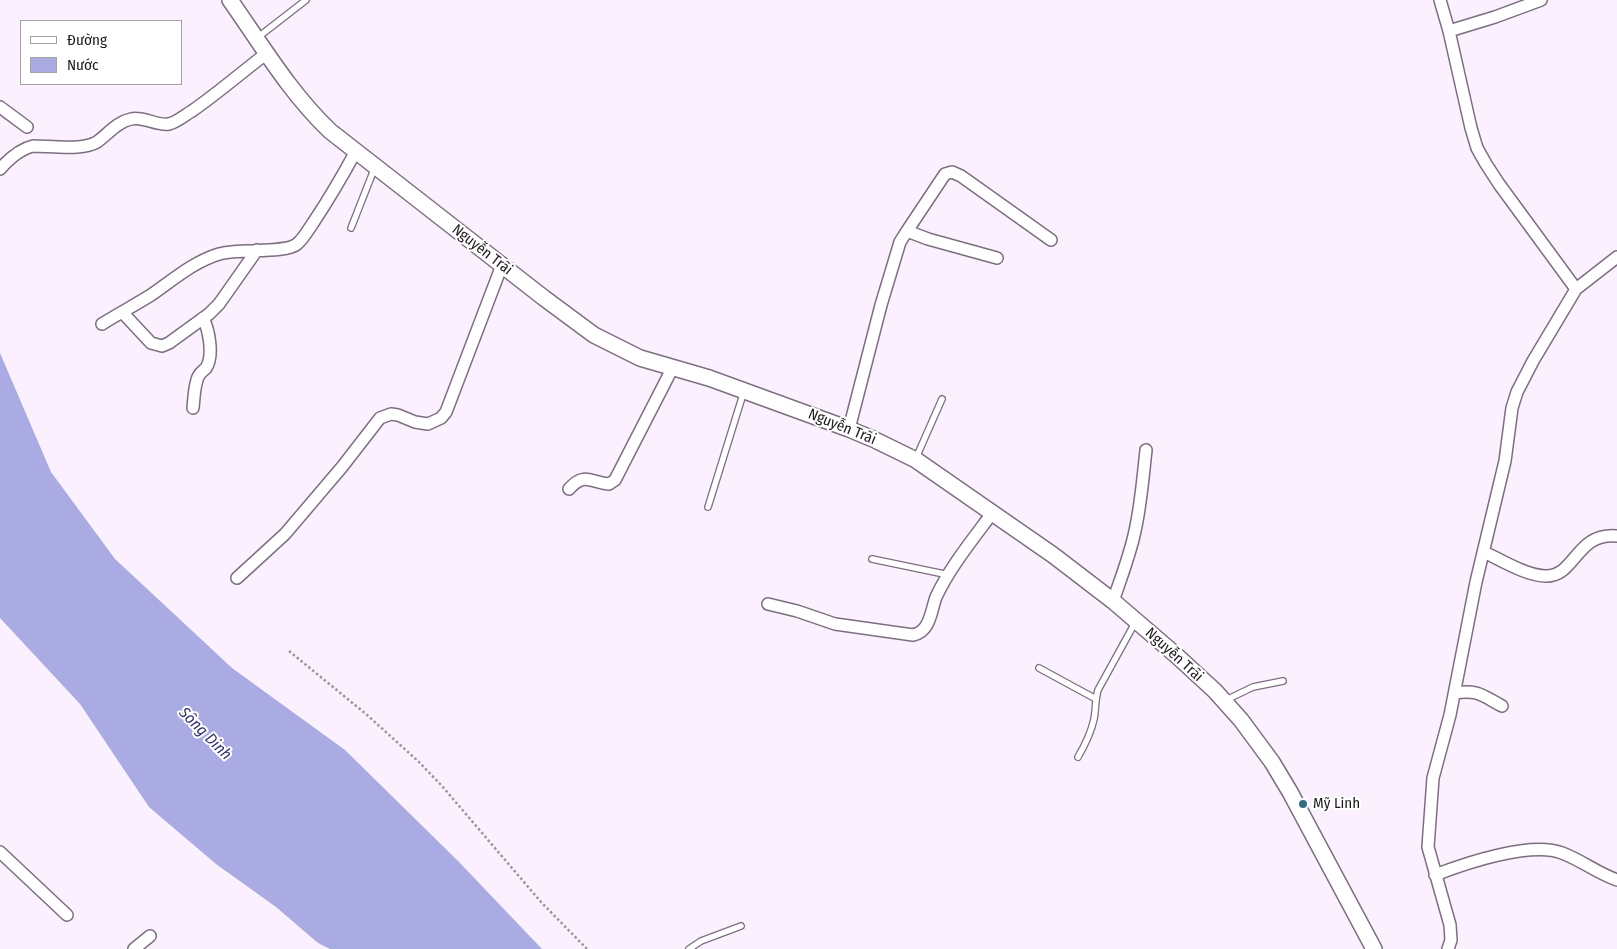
<!DOCTYPE html>
<meta charset="utf-8">
<style>
body{margin:0}
#map{position:relative;width:1617px;height:949px;overflow:hidden;background:#fbf1fe;font-family:"Fira Sans Condensed",sans-serif}
canvas{display:block}
.legend{position:absolute;left:20px;top:20px;width:162px;height:65px;box-sizing:border-box;background:#fff;border:1px solid #a5a2a5;margin:0;padding:6px 9px;list-style:none;font-size:15px;color:#1d171e}
.legend li{display:flex;align-items:center;gap:10px;height:25px}
.legend b{width:25px;border:1px solid #a5a2a5}
</style>
<div id="map">
<canvas width="1617" height="949"></canvas>
<ul class="legend">
<li><b style="height:6px;background:#fff"></b>Đường</li>
<li><b style="height:14px;background:#a9abe2"></b>Nước</li>
</ul>
</div>
<script>
const g = document.querySelector('canvas').getContext('2d');
g.lineJoin = 'round';
function fill(path, color) {
  g.fillStyle = color;
  g.fill(path, 'evenodd');
}
function stroke(path, color, width, dash) {
  g.strokeStyle = color;
  g.lineWidth = width;
  g.lineCap = dash ? 'butt' : 'round';
  g.setLineDash(dash || []);
  g.stroke(path);
}
function write(font, color, halo, rows, align = 'center') {
  g.font = font + ' "Fira Sans Condensed",sans-serif';
  g.lineWidth = 4;
  g.setLineDash([]);
  g.textBaseline = 'middle';
  g.strokeStyle = halo;
  g.fillStyle = color;
  for (const [text, x, y, turn = 0] of rows) {
    g.save();
    g.translate(x, y);
    g.rotate((+turn || 0) * Math.PI / 180);
    g.textAlign = isNaN(turn) ? turn : align;
    if (halo) g.strokeText(text, 0, 0);
    g.fillText(text, 0, 0);
    g.restore();
  }
}
const water = new Path2D(`
 M0,353L51,472L115,559L232,668L345,750L458,861L542,949H330L318,943L276,907L216,864L149,807L80,704L0,618Z`);
const path = new Path2D(`
 M289,651L366,714L419,762L442,786L541,902L587,949`);
const service = new Path2D(`
 M257,38L306,0
 M351,228L375,167
 M916,458L942,399
 M708,507L744,391
 M872,559L949,575
 M1039,668L1096,699
 M1226,700L1253,687L1283,681
 M1078,757C1085,745 1091,733 1094,719C1096,709 1095,700 1098,690L1136,621
 M689,949L701,941L741,926`);
const minor = new Path2D(`
 M1440,0L1449,31L1471,128L1477,148L1486,164L1499,184L1576,289
 M1449,31L1495,17L1541,0
 M0,107L27,127
 M0,169C9,159 20,149 33,146C50,146 82,151 97,142C108,134 117,122 131,119C144,116 156,126 169,124C177,122 185,115 192,111C218,93 242,72 267,53
 M907,231L945,174L952,172L961,176L1051,240
 M122,312L151,343L162,346L169,343L209,314L219,304L257,250
 M102,324C118,314 135,305 151,295C173,280 193,262 219,254C239,248 285,254 297,244C304,238 308,230 313,223C329,199 343,175 356,151
 M193,408C194,399 194,389 197,380C198,374 202,372 206,368C214,356 209,330 203,318
 M849,429L881,305L900,242L907,231L928,239L997,258
 M569,489C584,472 590,482 609,484L615,480L673,367
 M1484,552C1501,560 1527,576 1546,576C1576,576 1576,532 1617,536
 M237,578L285,534L342,467L380,418L391,414L398,415L415,422L428,424L441,418L446,412L502,265
 M1113,601C1121,578 1130,555 1135,531C1141,504 1143,477 1146,450
 M768,604L797,611L835,624L913,635C930,632 931,611 936,597C950,567 973,539 993,512
 M1455,693C1478,689 1483,696 1502,706
 M0,852L67,915
 M1435,875C1466,863 1531,841 1562,853C1581,860 1597,873 1617,880
 M134,949L150,936
 M1448,949L1451,940L1450,925L1428,847L1433,778L1450,715L1476,582L1505,461L1512,408L1517,392L1533,361L1576,289L1617,257`);
const secondary = new Path2D(`
 M230,0C261,44 290,93 330,131L544,298L594,335L640,358L709,378L849,429L873,439L916,460L1053,555L1113,601L1177,656L1215,691L1241,720L1272,762L1290,792L1374,949`);
const markers = [
 [1303,804,5,"#306c84"]
];
const streetNames = [
 ["Nguyễn Trãi",482,250,38],
 ["Nguyễn Trãi",842,427,22],
 ["Nguyễn Trãi",1174,655,42]
];
const poiNames = [
 ["Mỹ Linh",1313,804]
];
const waterNames = [
 ["Sông Dinh",205,734,45]
];
fill(water, '#a9abe2');
stroke(service, '#7d6e81', 8);
stroke(minor, '#7d6e81', 14);
stroke(secondary, '#7d6e81', 18);
stroke(path, '#9c949e', 2.5, [2.5, 2.5]);
stroke(service, '#fff', 5.5);
stroke(minor, '#fff', 11);
stroke(secondary, '#fff', 15);
for (const [x, y, r, color] of markers) {
  const dot = new Path2D();
  dot.arc(x, y, r, 0, 2 * Math.PI);
  g.fillStyle = color;
  g.fill(dot);
  stroke(dot, '#fff', 2);
}
write('15px', '#1d171e', '#fff', streetNames);
write('15px', '#1d171e', '#fff', poiNames, 'left');
write('italic 16px', '#353171', '#fff', waterNames);
</script>
